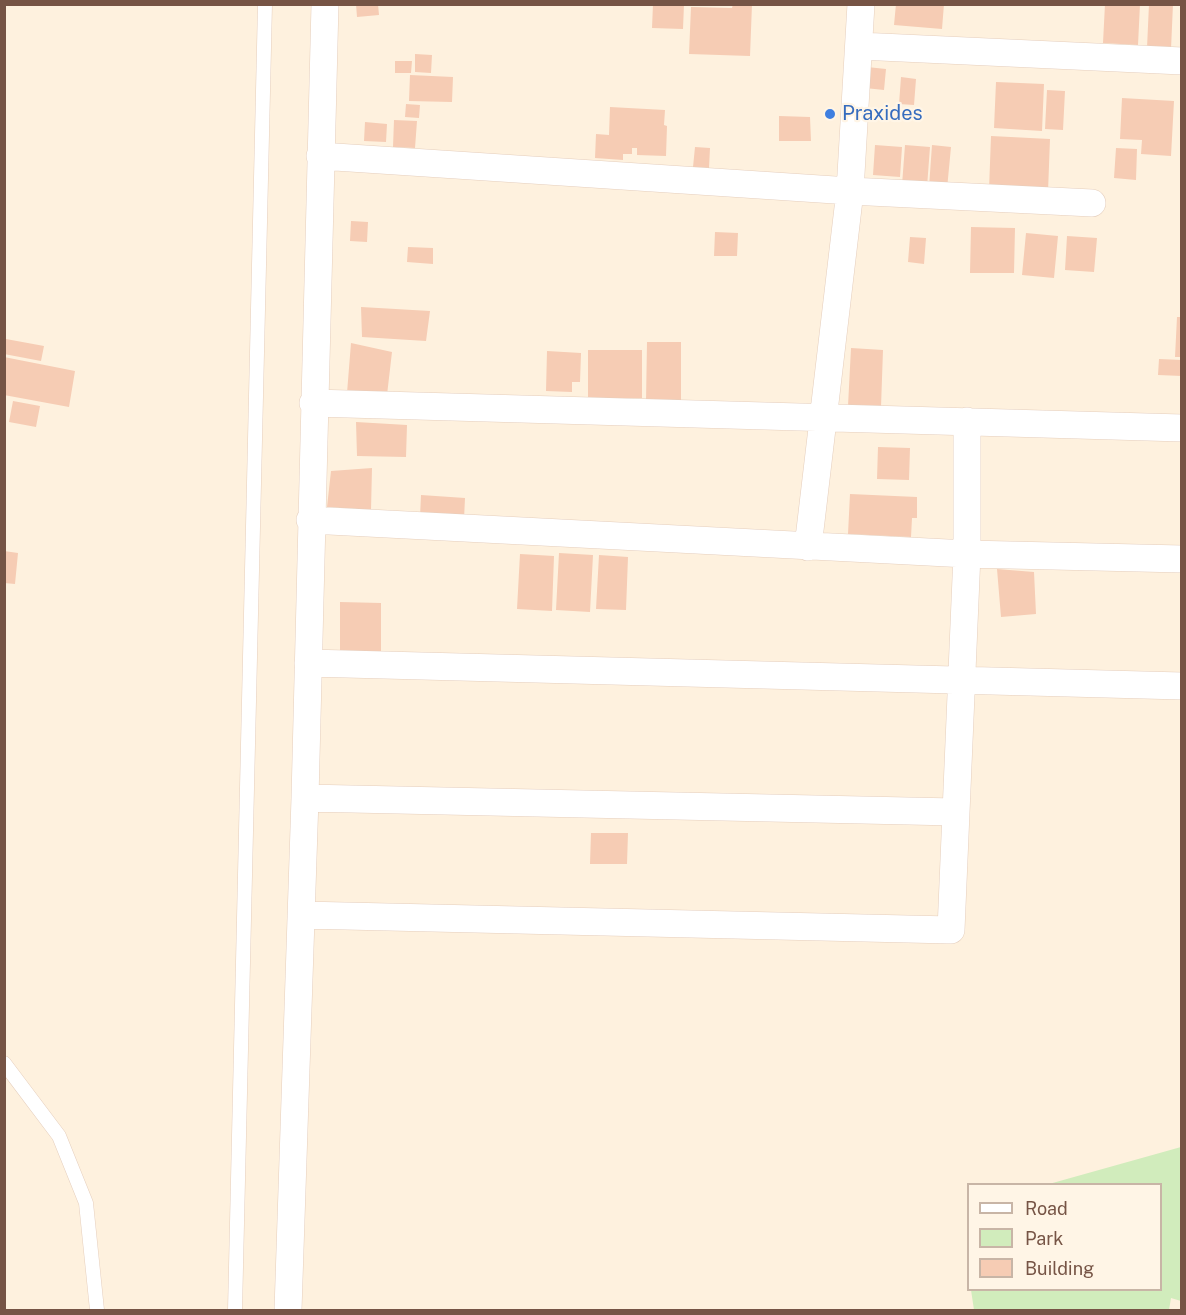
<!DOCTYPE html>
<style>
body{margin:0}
#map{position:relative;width:1186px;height:1315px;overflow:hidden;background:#fef1de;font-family:"Public Sans",sans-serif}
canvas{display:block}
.frame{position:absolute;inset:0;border:6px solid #765445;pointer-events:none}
.legend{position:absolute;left:967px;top:1183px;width:195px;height:108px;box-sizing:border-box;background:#fff5e6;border:2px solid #c8b5a6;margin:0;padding:8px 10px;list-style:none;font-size:18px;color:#765445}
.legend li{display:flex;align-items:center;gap:12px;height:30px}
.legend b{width:30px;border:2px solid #c8b5a6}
</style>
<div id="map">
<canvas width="1186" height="1315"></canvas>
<div class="frame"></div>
<ul class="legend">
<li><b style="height:8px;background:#fff"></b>Road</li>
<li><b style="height:16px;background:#d1ecbc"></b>Park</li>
<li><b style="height:16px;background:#f6ccb4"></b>Building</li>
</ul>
</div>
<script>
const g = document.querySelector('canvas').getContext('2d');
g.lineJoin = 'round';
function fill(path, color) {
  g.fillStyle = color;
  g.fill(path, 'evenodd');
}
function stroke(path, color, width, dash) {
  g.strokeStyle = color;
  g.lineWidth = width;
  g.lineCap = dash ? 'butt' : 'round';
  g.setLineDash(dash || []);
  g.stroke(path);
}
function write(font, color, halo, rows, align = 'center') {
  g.font = font + ' "Public Sans",sans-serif';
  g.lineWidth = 4.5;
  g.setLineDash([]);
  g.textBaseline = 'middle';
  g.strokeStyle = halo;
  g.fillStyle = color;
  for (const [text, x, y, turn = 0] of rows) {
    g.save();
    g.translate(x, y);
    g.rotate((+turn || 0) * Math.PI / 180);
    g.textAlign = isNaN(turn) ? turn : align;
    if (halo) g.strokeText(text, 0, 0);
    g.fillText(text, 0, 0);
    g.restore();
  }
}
const green = new Path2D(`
 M1181,1147V1301L1171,1298L1169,1310H974L971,1290H1160V1184H1049Z`);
const building = new Path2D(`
 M356,4H378L379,15L357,17Z
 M653,4H684L683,29L652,28Z
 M733,4H752L750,56L689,54L691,7L732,8Z
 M896,4H944L942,29L894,25Z
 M1105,4H1140L1138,45L1103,43Z
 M1149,4H1173L1171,49L1147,48Z
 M415,54L432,55L431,73L415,72Z
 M395,61H412L411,73H395Z
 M867,67L886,69L884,90L865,88Z
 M410,75L453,77L452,102L409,101Z
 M901,77L916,79L914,105L899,104Z
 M996,82L1044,84L1042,131L994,128Z
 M1047,90L1065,91L1063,130L1045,129Z
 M1122,98L1174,101L1171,156L1141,154L1142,140L1120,139Z
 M406,104L420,105L419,118L405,117Z
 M610,107L665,110L664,125L667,126L666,156L637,155V148H632V154H623V160L595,158L596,134L609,135Z
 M779,116L810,117L811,141H779Z
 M394,120L417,121L415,148L393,147Z
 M365,122L387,124L386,142L364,141Z
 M991,136L1050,139L1048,192L989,190Z
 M875,145L902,147L900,177L873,175Z
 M905,145L930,147L927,187L902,185Z
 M932,145L951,147L947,189L929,187Z
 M695,147L710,148L709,168L693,167Z
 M1116,148L1137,149L1136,180L1114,178Z
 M351,221L368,222L367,242L350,241Z
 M971,227L1015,228L1014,273H970Z
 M715,232L738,233L737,256H714Z
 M1026,233L1058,236L1054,278L1022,275Z
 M1067,236L1097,238L1094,272L1065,270Z
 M910,237L926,238L924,264L908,262Z
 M408,247L433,248V264L407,262Z
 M361,307L430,311L426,341L362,337Z
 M1177,317H1182V357H1175Z
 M6,339L44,346L41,361L4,354Z
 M647,342H681V402H646Z
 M351,343L392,352L387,395L347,393Z
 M851,348L883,350L881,407L848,406Z
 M588,350H642V398H588Z
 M547,351L581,353L580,382H572V392L546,391Z
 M4,357L75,371L69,407L4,395Z
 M1159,359L1182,360V376L1158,375Z
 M13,401L40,406L36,427L9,422Z
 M356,422L407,425L406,457L357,456Z
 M878,447L910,448L909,480L877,479Z
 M372,468L371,510L327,507L331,471Z
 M850,494L917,497V518H912L911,537L848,534Z
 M421,495L465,498L464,519L420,517Z
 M4,551L18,553L15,584L4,583Z
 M559,553L593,555L590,612L556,610Z
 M520,554L554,556L552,611L517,609Z
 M599,555L628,557L626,610L596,609Z
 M997,569L1034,572L1036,614L1001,617Z
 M340,602L381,603V658L340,657Z
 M591,833H628L627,864H590Z`);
const lane = new Path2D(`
 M4,1063L59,1136L86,1203L97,1310
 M235,1310L265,4`);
const street = new Path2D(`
 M859,46L1182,61
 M320,156L850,191L1092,203
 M313,403L1182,428
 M310,520L967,554L1182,559
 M808,547L850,191L861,4
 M308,663L1182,686
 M305,798L955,812
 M302,915L951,930L967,554V421
 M288,1310L305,798L325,4`);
const markers = [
 [830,114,6,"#3f7fe0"]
];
const shopNames = [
 ["Praxides",842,114]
];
fill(green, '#d1ecbc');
fill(building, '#f6ccb4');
stroke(lane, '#e5cebd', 15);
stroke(street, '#e5cebd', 28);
stroke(lane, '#fff', 14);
stroke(street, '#fff', 27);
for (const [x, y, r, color] of markers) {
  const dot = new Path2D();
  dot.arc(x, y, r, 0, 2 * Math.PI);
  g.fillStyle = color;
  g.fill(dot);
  stroke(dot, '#fff5e6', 2);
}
write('20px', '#366cbe', '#fff5e6', shopNames, 'left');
</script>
